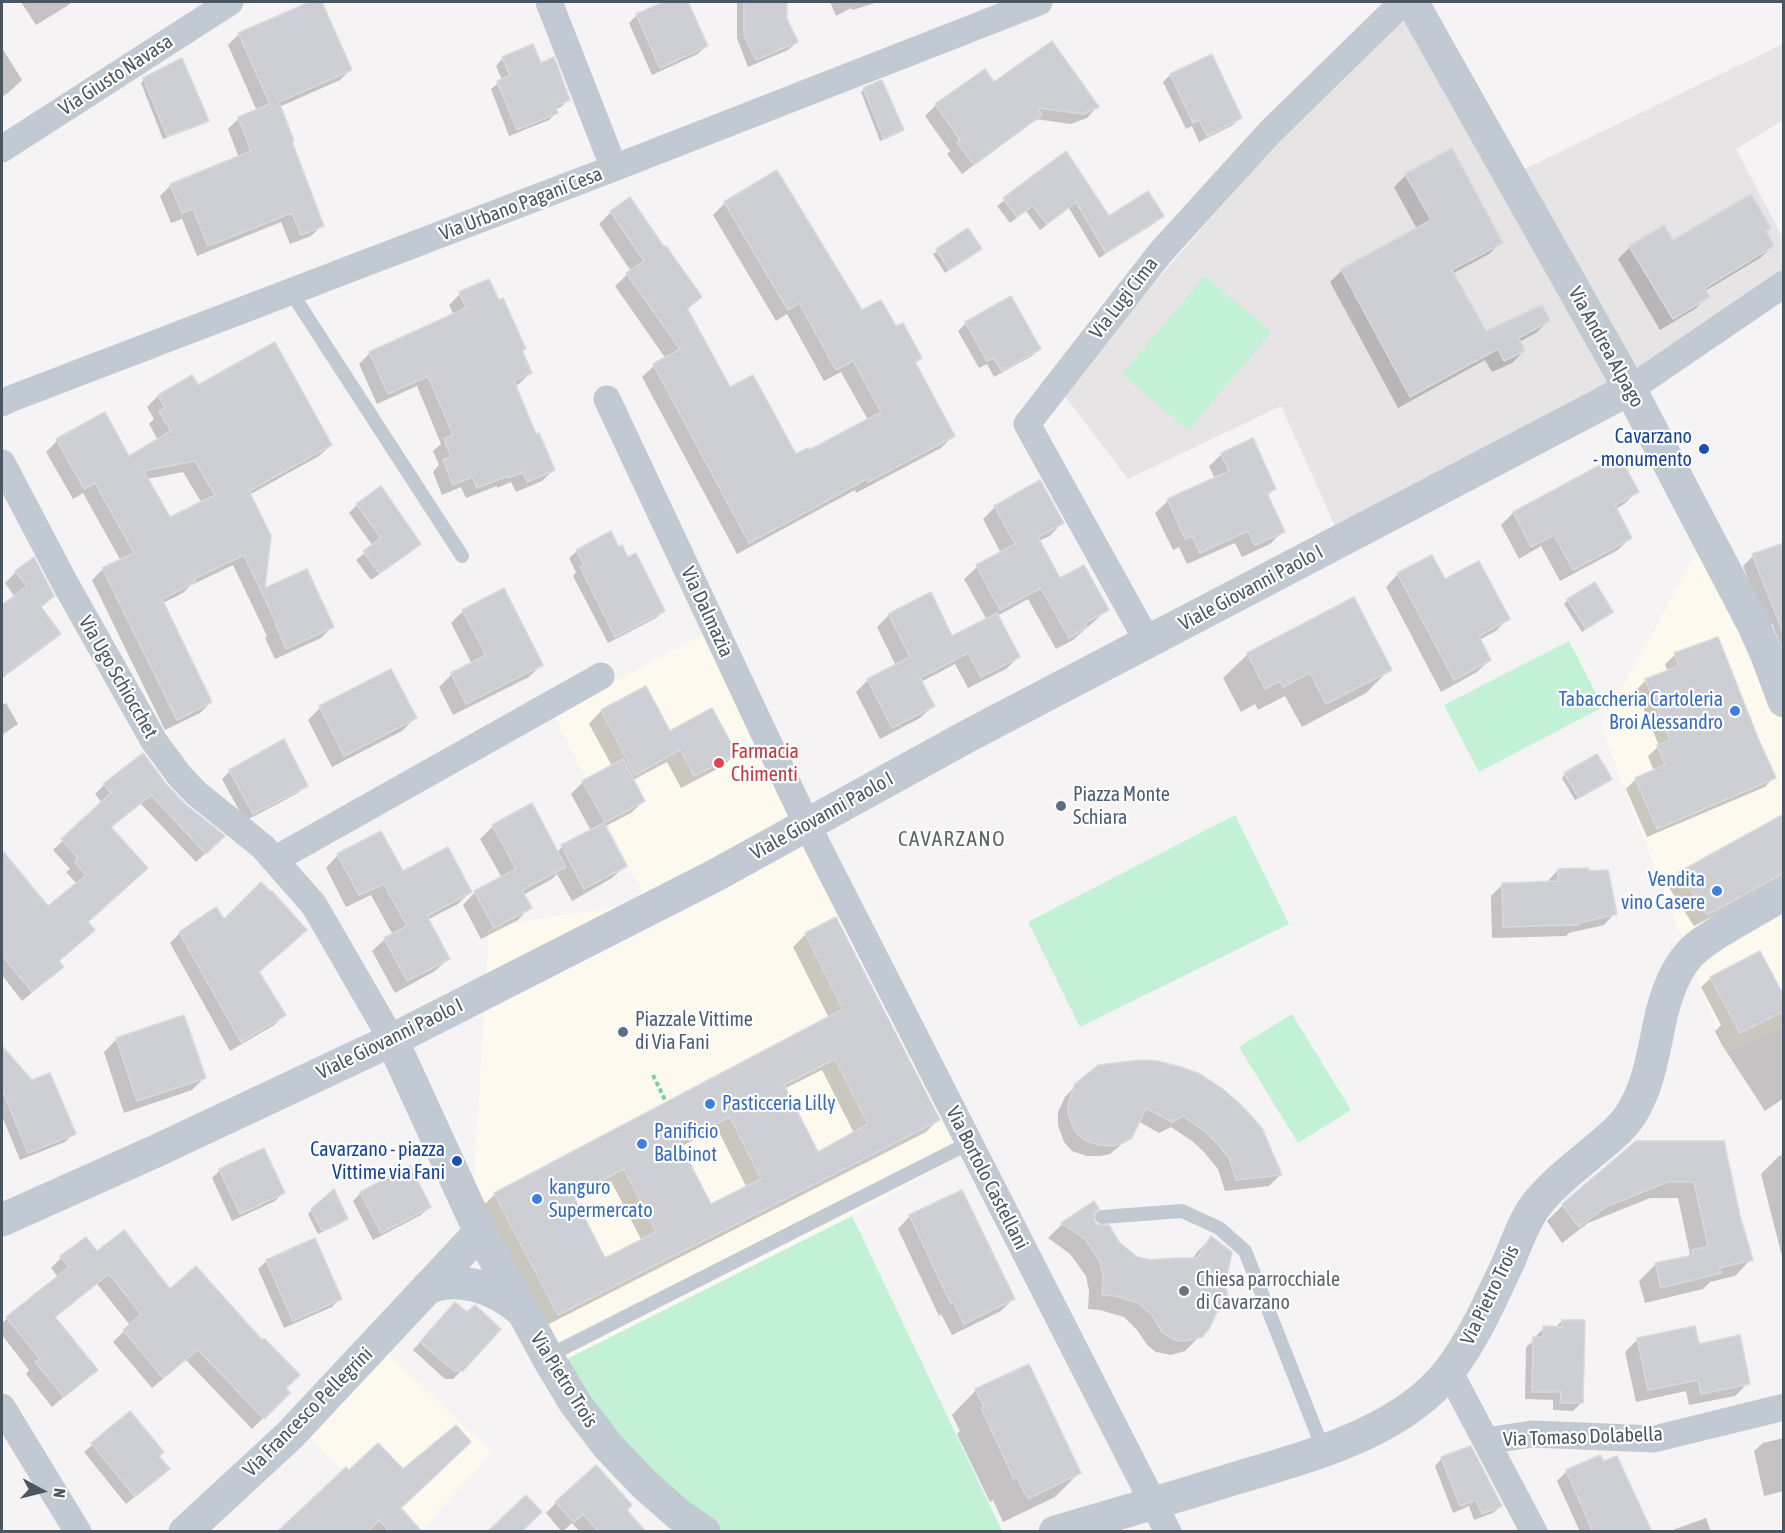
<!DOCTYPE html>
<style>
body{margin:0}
#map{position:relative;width:1785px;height:1533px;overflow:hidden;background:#f5f3f3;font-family:"Asap Condensed",sans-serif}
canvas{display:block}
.frame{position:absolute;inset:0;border:3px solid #4a5661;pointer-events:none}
.north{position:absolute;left:12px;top:1461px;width:60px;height:60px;-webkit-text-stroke:4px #fff;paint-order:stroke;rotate:97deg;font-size:16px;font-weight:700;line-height:24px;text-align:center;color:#4a5661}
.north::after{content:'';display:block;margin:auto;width:21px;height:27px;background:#4a5661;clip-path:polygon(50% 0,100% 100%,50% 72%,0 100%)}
</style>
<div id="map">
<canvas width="1785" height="1533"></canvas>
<div class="frame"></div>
<div class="north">N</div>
</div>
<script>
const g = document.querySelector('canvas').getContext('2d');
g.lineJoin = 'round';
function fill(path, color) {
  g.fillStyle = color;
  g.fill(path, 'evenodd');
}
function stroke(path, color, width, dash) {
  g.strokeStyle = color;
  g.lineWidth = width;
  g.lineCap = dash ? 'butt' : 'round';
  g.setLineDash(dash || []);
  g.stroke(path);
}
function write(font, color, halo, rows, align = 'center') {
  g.font = font + ' "Asap Condensed",sans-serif';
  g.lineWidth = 4.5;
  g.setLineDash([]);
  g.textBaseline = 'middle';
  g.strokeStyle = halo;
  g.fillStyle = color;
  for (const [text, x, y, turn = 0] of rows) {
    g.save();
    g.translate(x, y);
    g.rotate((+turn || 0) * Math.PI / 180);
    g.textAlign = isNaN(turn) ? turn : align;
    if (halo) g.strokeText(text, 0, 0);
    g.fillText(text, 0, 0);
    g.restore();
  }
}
const commercial = new Path2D(`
 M1704,539L1783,686L1784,1026L1775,1032L1726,1053L1601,727Z
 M721,625L977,1146L852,1216L558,1363L471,1229L489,927L647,902L553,714Z
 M370,1337L491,1452L421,1531H402L295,1422Z`);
const education = new Path2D(`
 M1398,2L1506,178L1783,44V120L1736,149L1783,238V289L1345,548L1281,406L1128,479L1061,391Z`);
const green = new Path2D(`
 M1205,276L1271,332L1188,430L1122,374Z
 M1569,641L1603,707L1479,772L1444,705Z
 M1235,815L1289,924L1080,1027L1028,922Z
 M1292,1014L1351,1110L1298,1143L1239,1047Z
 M852,1216L1002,1531H713L631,1482L559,1363Z`);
const shadow = new Path2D(`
 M21,2H72L67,6L36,25Z
 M313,2H321L351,69L340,80L279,107L291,143L322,225L311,236L290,244L281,222L197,256L182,219L171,223L160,196L171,185L239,158L228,129L239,118L257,111L228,45L239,34Z
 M667,2H686L706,46L698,54L652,75L629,23L637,15Z
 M737,2H786V19L797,42L788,50L748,67L737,38Z
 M830,2H878L853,10L851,8L836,16Z
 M2,48L22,80L9,92L2,97Z
 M503,58L540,65L569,99L561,107L555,109L556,113L549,120L509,136L491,89L502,80L496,66Z
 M1170,75L1240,118L1233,125L1199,142L1192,126L1186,129L1163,82Z
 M144,79L207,121L203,124L163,139L141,83Z
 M994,84L1097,107L1087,118L1071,124L1035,119L962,174L947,154L950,151L925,116L936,105Z
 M864,89L902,129L899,133L880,141L861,92Z
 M1066,153L1109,218L1162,216L1155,223L1099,258L1069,208L1040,230L1026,211L1010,223L997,206Z
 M776,172L861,312L895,328L920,358L915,363L953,436L941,448L856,493L855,490L737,554L642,377L654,366L666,359L615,286L631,271L599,224L611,212L630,199L663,249L700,297L687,310L729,389L796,456L808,452L868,420L841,372L824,381L787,314L776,321L713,215L725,203Z
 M1406,175L1501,242L1489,254L1452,274L1485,333L1548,321L1536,333L1519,342L1524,351L1512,363L1492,372L1485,360L1398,408L1330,282L1342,270L1417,229L1394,187Z
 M1769,228L1765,233L1773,246L1760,258L1705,291L1708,296L1695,309L1660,330L1618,259L1630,247Z
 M968,230L980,249L945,273L933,254Z
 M460,294L524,348L521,352L530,373L519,384L515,386L535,436L553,470L542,481L516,492L511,482L497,488V486L466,498L461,487L442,495L433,472L439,465L433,451L441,444L417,386L377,404L359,364L370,353L454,316L449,305Z
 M1011,298L1039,348L1032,356L994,377L987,364L979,368L958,331L966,323Z
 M192,377L197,387L331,445L319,456L249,495L263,590L332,627L321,638L275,659L265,638L267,636L233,565L190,586L183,593L163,603L211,702L200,713L165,730L92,580L103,569L121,561L83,493L73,499L46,452L57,441L129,458L158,440L149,424L154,419L147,407L158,396ZM183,472L202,503L170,519L147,479Z
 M1222,454L1275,489L1267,496L1283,531L1270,544L1242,557L1235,543L1187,564L1179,547L1173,550L1155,513L1168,501L1215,479L1209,466Z
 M1637,492L1624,504L1616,509L1631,537L1618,550L1560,581L1541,546L1519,559L1501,525L1513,513Z
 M357,505L419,544L411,552L371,580L356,560L373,546L349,513Z
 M995,507L1062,523L1050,536L1039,541L1060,580L1107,610L1073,640L1056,649L1028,599L997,616L1018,657L1006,669L968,688L955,664L921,682L933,706L920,718L880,739L856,692L868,680L896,666L877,627L889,615L952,638L987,620L964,579L977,567L1001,553L983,519Z
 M1784,544V653L1772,624L1767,626L1743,566L1753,556Z
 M619,549L664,611L656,618L608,643L573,576L576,572L569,558L577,551Z
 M16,572L52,596L40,608L59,634L47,645L2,678V607L15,597L5,583Z
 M1398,574L1444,581L1508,618L1496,631L1479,640L1490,660L1477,672L1441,692L1386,587Z
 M1353,599L1390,669L1366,693L1302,727L1285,696L1258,710L1255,704L1241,712L1223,678L1248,654Z
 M1568,600L1611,612L1582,632L1564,604Z
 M463,611L542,664L529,677L453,715L439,687L452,674L472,664L451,623Z
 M1717,639L1756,739L1774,777L1765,787L1647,837L1626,789L1636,779L1654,771L1648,756L1659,746L1636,690L1646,680L1668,672L1665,664L1675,655Z
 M645,688L669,733L735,754L723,766L681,788L667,762L633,780L644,801L631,813L604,827L625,866L612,878L572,901L557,874L552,879L523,895L530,907L518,920L481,939L463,905L475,892L502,878L480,839L493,826L557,852L562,847L591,831L571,794L583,782L612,766L589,724L601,711Z
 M6,703L18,724L2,735V705Z
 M320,708L415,718L402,731L332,767L308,720Z
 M230,771L306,785L298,793L245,821L222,779Z
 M1565,774L1606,782L1575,800L1562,778Z
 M104,785H165L184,805L223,837L196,862L141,804L110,828L87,923L57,962L52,976L22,1001L2,975V870L10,863L48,908L77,884L66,872L70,869L53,850L102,803L95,794Z
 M1784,815V878L1694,926L1668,886L1680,874Z
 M338,855L470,892L458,904L427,920L448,959L435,971L395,993L372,951L385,939L393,935L371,895L346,907L326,868Z
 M1558,870L1615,913L1604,925L1569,933L1566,936L1492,938L1491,896L1503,884L1547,882Z
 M180,933L258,973L284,1015L274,1025L230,1051L170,943Z
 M806,934L938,1120L926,1132L545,1326L482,1207L495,1194L829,1018L793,947ZM822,1070L854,1133L817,1154L784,1089ZM717,1128L747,1188L711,1206L680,1147ZM611,1181L642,1241L605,1260L574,1199Z
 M1711,978L1784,1000V1098L1765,1111L1722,1045L1715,1031L1721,1025L1701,987Z
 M117,1039L204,1078L192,1090L124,1113L104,1052Z
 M2,1048L74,1133L65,1142L20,1160L2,1116Z
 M1141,1061L1280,1175L1269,1186L1225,1191L1218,1169L1203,1151L1192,1141L1171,1127L1159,1133L1138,1121L1130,1137L1110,1154L1100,1156H1087L1072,1151L1064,1142L1058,1125V1112L1065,1097L1076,1085Z
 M1723,1142L1739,1216L1751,1259L1735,1276L1710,1282L1703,1289L1645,1303L1639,1281L1656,1264L1686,1258L1690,1254L1678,1198H1650L1588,1223L1562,1243L1547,1221L1563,1205Z
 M1784,1155V1264L1761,1174L1779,1156Z
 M220,1170L283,1193L275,1201L232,1221L212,1178Z
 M361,1193L430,1207L421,1215L373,1240L353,1201Z
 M312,1210L346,1219L342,1223L318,1234L308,1214Z
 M1092,1213L1094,1223L1137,1259L1151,1262L1192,1260L1197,1252L1211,1238L1228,1302L1213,1317L1208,1328L1185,1351L1171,1355L1156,1352L1148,1346L1137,1330L1124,1317L1100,1310L1088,1309L1089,1291L1086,1276L1070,1254L1048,1238L1062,1224Z
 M910,1216L1013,1299L1001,1311L952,1335L941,1314L939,1316L898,1229Z
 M97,1254L170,1291L288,1393L252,1429L186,1360L152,1388L113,1342L130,1325L97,1284L54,1318L96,1370L52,1407L26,1374L29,1370L2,1335V1323L58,1277L51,1268L61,1258Z
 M267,1261L340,1299L332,1307L284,1328L258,1269Z
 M447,1312L467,1314L462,1370L453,1379H445L413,1350Z
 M1562,1321L1582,1402L1573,1411L1553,1410V1400L1525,1399L1526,1347L1536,1339V1336L1544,1328H1555Z
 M1638,1339L1697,1346L1748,1383L1735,1396L1689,1405L1686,1391L1636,1402L1625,1352Z
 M976,1390L1079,1473L1055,1497L1003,1522L993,1500L990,1502L957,1434L960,1431L952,1415Z
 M130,1413L157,1456L168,1469L126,1504L84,1452Z
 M1784,1438V1491L1764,1496L1754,1451L1763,1443Z
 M1442,1458L1501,1506L1493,1513L1474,1520L1469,1506L1453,1513L1435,1466Z
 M402,1471L399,1508L420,1532H369L349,1472Z
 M1567,1471L1608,1524L1591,1532H1580L1557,1481Z
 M556,1503L625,1510L644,1532H580L572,1523L562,1532L546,1513Z
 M1706,1518L1711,1532H1667Z`);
const building = new Path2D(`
 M310,2H322L352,70L279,102L294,141L292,142L324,226L301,235L292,213L208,246L193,209L182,213L170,184L251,151L238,117L270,104L238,33Z
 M664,2H688L708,46L660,68L636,14Z
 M744,2H787V19L798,42L756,60L744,35Z
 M1052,41L1099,107L1083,114L1038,108L1042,115L974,165L957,142L960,140L935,104L985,69L994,82Z
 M533,44L541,63L554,57L570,100L555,106L558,113L517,130L497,81L510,75L502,57Z
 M1212,54L1242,118L1207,136L1199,120L1193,123L1170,74Z
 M182,58L209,121L167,136L143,78Z
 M882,80L904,130L884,139L863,88Z
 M1452,148L1503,243L1452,270L1486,331L1542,305L1550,321L1519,338L1525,351L1504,361L1498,349L1410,397L1341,269L1431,220L1405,174Z
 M1066,151L1109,216L1148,191L1164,216L1106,253L1076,202L1047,224L1033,206L1017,217L1003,198Z
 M777,170L862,310L881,300L896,326L903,323L922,358L915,362L955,436L868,482L867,479L749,543L653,364L680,349L626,273L644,261L610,211L630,197L664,247L666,246L702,297L687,308L730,387L753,375L796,454L808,448L809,450L881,412L853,361L836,370L799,303L788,310L724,202Z
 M1751,194L1771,228L1766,231L1774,246L1705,288L1710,297L1673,319L1629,246L1664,225L1673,240Z
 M968,228L982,249L949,270L936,249Z
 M489,279L499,300L503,298L526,349L522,350L532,373L514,381L536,434L539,433L555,470L527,482L523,472L508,478V476L477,488L472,477L453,485L443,460L451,457L444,439L453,435L428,376L388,394L369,352L466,308L459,292Z
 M1011,296L1041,349L1002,371L994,358L987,361L965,322Z
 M275,342L332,445L249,491L271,536L265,588L307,569L334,627L286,649L276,625H277L244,555L194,579L196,582L162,599L212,702L177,720L102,568L134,553L95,483L84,489L56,439L105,412L129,456L171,431L159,411L165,408L158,395L192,375L198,385ZM195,461L215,495L170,517L144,471Z
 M1253,438L1276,489L1267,493L1285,532L1255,545L1248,531L1200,553L1192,536L1185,539L1167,499L1229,471L1221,453Z
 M1619,455L1639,492L1615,505L1632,538L1573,570L1554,535L1531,547L1513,512Z
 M1040,480L1064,523L1038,537L1060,578L1084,565L1109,610L1085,623L1087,627L1069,638L1041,588L1000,610L976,565L1015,544L994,506Z
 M381,486L421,544L379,573L363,551L381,538L356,504Z
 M611,531L619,547L622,545L628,557L636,553L665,611L615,637L580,567L584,565L576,550Z
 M1784,543V629L1782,630L1752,554Z
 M1432,555L1445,579L1479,561L1510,619L1479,636L1491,660L1454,680L1397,573Z
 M34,557L54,596L41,607L61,634L2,676V605L27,586L15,571Z
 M1595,582L1613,612L1586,629L1567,599Z
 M504,588L543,665L466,704L451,673L486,655L462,610Z
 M931,592L952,636L997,613L1020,657L981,677L968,653L920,678L935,706L892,728L867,679L910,657L888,614Z
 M1354,597L1392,670L1326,704L1310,673L1283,687L1280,681L1265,689L1247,653Z
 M1718,637L1758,738L1776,778L1657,829L1635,778L1665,765L1657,745L1670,740L1645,679L1679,666L1674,653Z
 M391,669L417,718L344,756L319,706Z
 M646,686L670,731L712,708L737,754L694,776L680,750L635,775L601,710Z
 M284,739L308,786L253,814L229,770Z
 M143,753L166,784L185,804L225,836L206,854L151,795L111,827L148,868L88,922L95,930L59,961L64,967L32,992L2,955V850L48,906L86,875L75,862L78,858L61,839L111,793L103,784Z
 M1597,754L1612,779L1579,798L1564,773Z
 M623,759L645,801L605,822L582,781Z
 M532,803L566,867L522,890L532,908L494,928L474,891L516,869L492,825Z
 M1784,814V873L1707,915L1679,872Z
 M604,823L627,866L584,889L561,845Z
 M381,831L403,871L448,847L472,892L427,916L450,959L407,981L384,938L407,926L384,884L359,895L337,854Z
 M1588,868L1589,871L1608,870L1617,914L1579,923V925L1503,927L1502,883L1558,881V869Z
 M261,882L271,892L272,891L307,930L259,972L286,1015L241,1042L179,932L216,907L224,919Z
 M836,917L940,1120L558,1315L494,1193L843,1009L805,933ZM835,1059L868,1124L818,1152L784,1085ZM730,1117L761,1179L711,1204L679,1142ZM624,1169L656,1232L605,1258L573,1195Z
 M1760,951L1784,996V1011L1740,1033L1710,977Z
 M184,1015L206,1078L137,1101L116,1038Z
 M2,1046L32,1080L50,1073L76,1134L28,1153L2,1089Z
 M1141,1060L1157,1061L1181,1067L1200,1074L1224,1090L1242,1106L1262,1128L1282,1175L1236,1180L1229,1158L1214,1140L1203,1130L1183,1116L1172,1122L1146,1108L1132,1138L1123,1143L1113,1146L1099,1145L1084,1140L1075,1131L1068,1113L1069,1100L1075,1084L1098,1065Z
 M1636,1141H1724L1740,1216L1753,1260L1719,1268L1721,1273L1661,1288L1655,1263L1693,1255L1692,1250L1708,1246L1694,1182H1667L1606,1207L1579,1227L1562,1204Z
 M264,1148L285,1193L240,1214L219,1169Z
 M410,1166L431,1207L381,1233L360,1192Z
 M334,1189L348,1219L322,1231L311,1209Z
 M962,1190L1015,1299L964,1324L954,1303L951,1304L909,1215Z
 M1094,1201L1099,1209L1094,1214L1095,1223L1099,1225H1109L1119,1242L1137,1257L1151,1260L1174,1258H1197L1211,1236L1232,1252L1225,1285L1230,1303H1221L1209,1329L1202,1337L1186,1341H1179L1171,1338L1162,1332L1152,1315L1138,1303L1116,1296L1102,1295L1103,1275L1100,1261L1085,1239L1061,1223Z
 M124,1230L170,1289L196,1266L262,1340L264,1338L300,1375L286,1388L290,1393L264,1419L198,1350L163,1378L123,1330L141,1314L109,1274L55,1317L98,1370L64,1397L35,1362L40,1359L6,1317L69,1267L60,1256L86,1237L97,1251Z
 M315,1238L342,1299L293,1321L266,1260Z
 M455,1302L467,1312L475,1305L501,1329L463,1371H454L420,1342Z
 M1562,1320H1585L1583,1403H1560L1561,1392H1532L1533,1337H1543V1326L1562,1327Z
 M1695,1326L1699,1344L1740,1335L1750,1384L1701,1394L1698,1380L1648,1390L1637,1338Z
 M1029,1364L1081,1473L1028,1499L1017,1477L1014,1479L981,1408L984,1407L975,1389Z
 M130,1411L164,1452L159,1456L170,1469L135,1497L91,1443Z
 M456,1425L471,1442L401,1508L422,1532H390L379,1520L368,1532H277L346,1467L349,1470L378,1443L403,1469Z
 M1471,1446L1502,1506L1482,1514L1476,1500L1460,1506L1441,1457Z
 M1600,1455L1604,1461L1617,1456L1652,1532H1593L1566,1470Z
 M596,1465L632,1505L627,1510L646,1532H599L583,1514L574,1522L555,1502Z
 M526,1495L542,1512L521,1532H487Z`);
const path = new Path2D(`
 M653,1075L666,1102`);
const service = new Path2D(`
 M291,292L462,556
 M1102,1217L1182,1211L1219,1228L1245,1251L1324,1451
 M548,1356L969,1143`);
const minor = new Path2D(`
 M549,2L614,168
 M2,149L230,2
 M1630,389L1784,284
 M607,399L807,825L1168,1532
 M2,403L10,399L614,168L1039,2
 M2,463L66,585L154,741L179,775L196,793L263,847L314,905L392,1040
 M1148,642L1027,424L1160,253L1270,132L1403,2
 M274,860L601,676
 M1449,1371L1534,1532
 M2,1407L78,1532
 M1486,1441L1532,1434L1654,1439L1784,1407`);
const tertiary = new Path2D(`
 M1412,2L1630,389L1753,624L1766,653L1784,701
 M392,1040L480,1232L547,1356L575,1403L608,1446L644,1484L678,1514L704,1532
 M2,1220L156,1151L392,1040L716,875L966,737L1630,389
 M427,1288C461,1275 496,1288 522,1311
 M185,1532L290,1435L480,1232
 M1055,1532C1114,1515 1172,1498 1230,1480C1304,1457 1400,1435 1450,1370C1475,1337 1491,1299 1509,1261C1517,1242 1524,1221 1536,1205C1554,1182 1579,1164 1601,1145C1613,1135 1625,1125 1633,1111C1651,1080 1654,1046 1662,1012C1667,993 1675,971 1688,956C1699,943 1716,934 1730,925C1748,915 1766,904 1784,894`);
const markers = [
 [1704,449,6,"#1a4fb4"],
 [1735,711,6,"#3f7fe0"],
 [719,763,6,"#e0444e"],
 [1061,806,6,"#5c6f8a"],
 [1717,891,6,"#3f7fe0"],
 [623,1032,6,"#5c6f8a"],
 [710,1104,6,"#3f7fe0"],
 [642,1144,6,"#3f7fe0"],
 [457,1161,6,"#1a4fb4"],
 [537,1199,6,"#3f7fe0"],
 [1184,1291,6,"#6b7280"]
];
const streetNames = [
 ["Via Giusto Navasa",116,75,-33],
 ["Via Urbano Pagani Cesa",521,204,-21],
 ["Via Lugi Cima",1124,298,-52],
 ["Via Andrea Alpago",1606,347,61],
 ["Viale Giovanni Paolo I",1251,588,-28],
 ["Via Dalmazia",707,612,65],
 ["Via Ugo Schiocchet",118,677,60],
 ["Viale Giovanni Paolo I",822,816,-29],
 ["Viale Giovanni Paolo I",390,1039,-26],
 ["Via Bortolo Castellani",987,1178,63],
 ["Via Pietro Trois",1490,1295,-64],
 ["Via Pietro Trois",564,1380,58],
 ["Via Francesco Pellegrini",308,1412,-45],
 ["Via Tomaso Dolabella",1583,1437,-2]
];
const transitNames = [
 ["Cavarzano",1692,437],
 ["- monumento",1692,460],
 ["Cavarzano - piazza",445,1150],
 ["Vittime via Fani",445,1173]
];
const shopNames = [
 ["Tabaccheria Cartoleria",1723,700,"right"],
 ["Broi Alessandro",1723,723,"right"],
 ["Vendita",1705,880,"right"],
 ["vino Casere",1705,903,"right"],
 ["Pasticceria Lilly",722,1104],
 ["Panificio",654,1132],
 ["Balbinot",654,1155],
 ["kanguro",549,1188],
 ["Supermercato",549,1211]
];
const healthNames = [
 ["Farmacia",731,752],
 ["Chimenti",731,775]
];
const serviceNames = [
 ["Piazza Monte",1073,795],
 ["Schiara",1073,818],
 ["Piazzale Vittime",635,1020],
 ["di Via Fani",635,1043]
];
const worshipNames = [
 ["Chiesa parrocchiale",1196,1280],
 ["di Cavarzano",1196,1303]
];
const neighbourhoodNames = [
 ["CAVARZANO",952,839]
];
fill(commercial, '#fdf9ef');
fill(education, '#e6e4e5');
fill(green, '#c3f1d5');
fill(shadow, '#0003');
fill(building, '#cdcfd5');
stroke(building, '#d7d9de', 1.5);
stroke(path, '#7ad0a6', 4, [4.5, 3]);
stroke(service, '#c1cad2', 14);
stroke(minor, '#c1cad2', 27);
stroke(tertiary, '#c1cad2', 33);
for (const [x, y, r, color] of markers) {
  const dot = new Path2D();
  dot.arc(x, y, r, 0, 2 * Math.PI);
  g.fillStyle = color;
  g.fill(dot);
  stroke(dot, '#fff', 2);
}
write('20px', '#4a5661', '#fff', streetNames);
write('20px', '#164399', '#fff', transitNames, 'right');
write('20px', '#366cbe', '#fff', shopNames, 'left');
write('20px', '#be3a42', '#fff', healthNames, 'left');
write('20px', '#4e5e75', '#fff', serviceNames, 'left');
write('20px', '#5b616d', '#fff', worshipNames, 'left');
g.letterSpacing = '1.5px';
write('21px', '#5f6368', '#fff', neighbourhoodNames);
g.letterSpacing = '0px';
</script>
